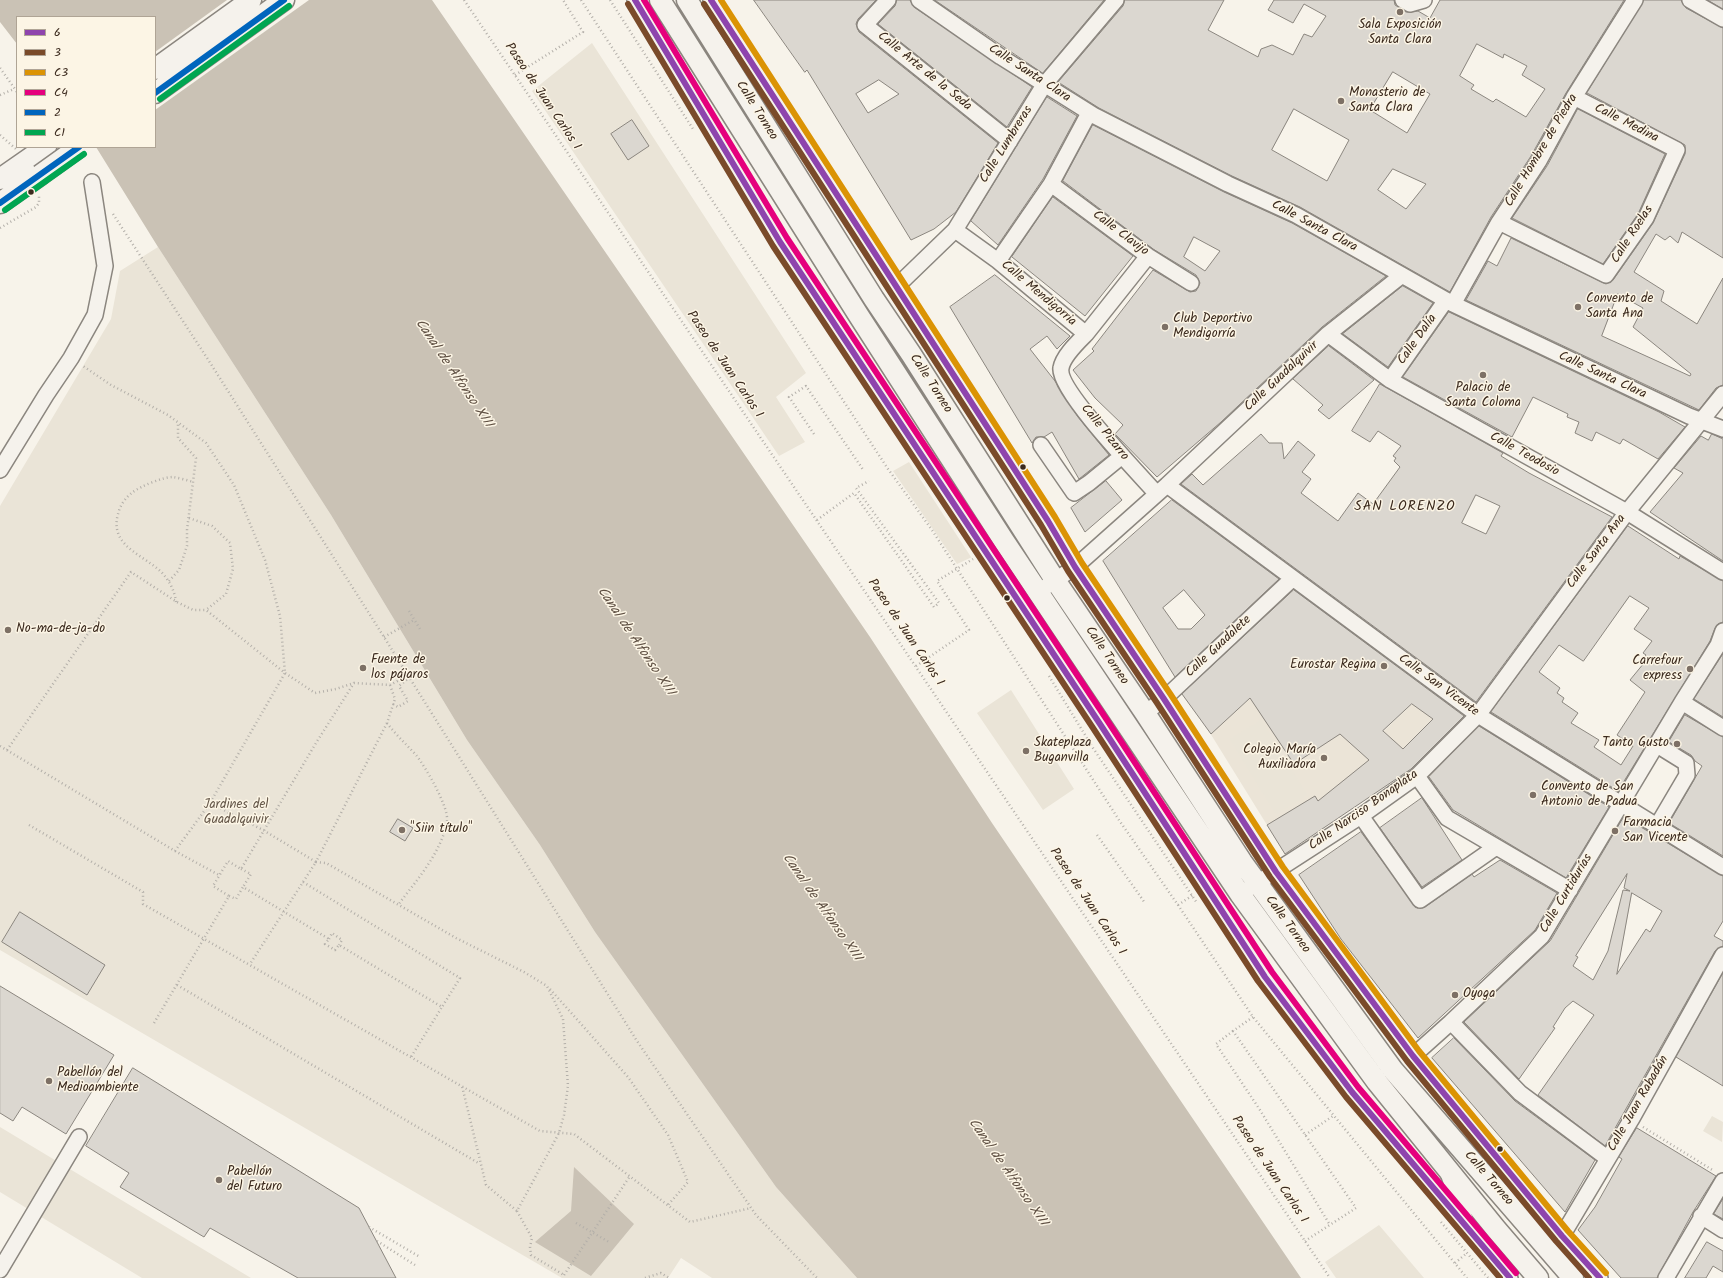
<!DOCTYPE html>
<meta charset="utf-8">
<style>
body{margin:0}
#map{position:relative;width:1723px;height:1278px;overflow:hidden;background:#f7f3ea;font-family:Kalam,sans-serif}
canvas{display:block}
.legend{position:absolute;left:16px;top:16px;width:140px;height:132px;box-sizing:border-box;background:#fcf5e5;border:1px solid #afa495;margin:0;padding:5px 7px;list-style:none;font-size:12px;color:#3b2a1e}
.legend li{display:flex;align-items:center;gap:8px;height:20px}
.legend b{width:20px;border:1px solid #afa495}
</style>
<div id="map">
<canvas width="1723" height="1278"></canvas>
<ul class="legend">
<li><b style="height:5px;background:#8e44ad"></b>6</li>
<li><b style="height:5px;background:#7a4b2a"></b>3</li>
<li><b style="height:5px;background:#db9304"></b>C3</li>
<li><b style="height:5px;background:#e5007d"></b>C4</li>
<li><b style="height:5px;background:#0065bd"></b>2</li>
<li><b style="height:5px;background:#00a651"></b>C1</li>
</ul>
</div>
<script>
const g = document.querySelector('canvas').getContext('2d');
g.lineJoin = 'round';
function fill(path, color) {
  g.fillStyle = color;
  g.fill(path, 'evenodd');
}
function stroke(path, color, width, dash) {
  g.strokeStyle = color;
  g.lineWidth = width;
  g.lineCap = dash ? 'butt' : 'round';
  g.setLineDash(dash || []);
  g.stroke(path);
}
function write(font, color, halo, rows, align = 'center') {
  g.font = font + ' Kalam,sans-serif';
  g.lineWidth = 3;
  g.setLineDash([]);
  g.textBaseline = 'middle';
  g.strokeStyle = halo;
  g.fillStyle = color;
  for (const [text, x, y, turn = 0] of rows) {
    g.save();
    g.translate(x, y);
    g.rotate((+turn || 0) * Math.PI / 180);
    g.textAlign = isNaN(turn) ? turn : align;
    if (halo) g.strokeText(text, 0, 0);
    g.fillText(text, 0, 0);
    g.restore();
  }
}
const built = new Path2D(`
 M1297,662L1368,746L1411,705L1425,688L1464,718L1410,770L1285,854L1210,733L1250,698Z`);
const green = new Path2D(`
 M592,43L806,373L776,397L805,442L779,456L532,91Z
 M158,247L331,515L467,740L540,845L595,932L776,1187L857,1278H712L681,1258L668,1278H562L0,950V506L111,319L120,271Z
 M909,462L971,557H972L957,564L893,471Z
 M1011,690L1074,789L1043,810L977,713Z
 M1261,720L1307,795L1276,814L1230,739Z
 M1712,1116L1723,1122L1722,1142L1703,1131Z
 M0,1127L251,1278H142L0,1192Z
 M1379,1225L1424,1278H1336L1325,1262Z`);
const water = new Path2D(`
 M0,0H432L870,637L992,823L1301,1278H857L776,1187L595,932L540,845L467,740L331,515L158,247L96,147H155V17H17V44L0,22Z
 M574,1167L634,1224L591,1276L535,1242L571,1211Z`);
const pier = new Path2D(`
 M227,0H309L155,110V52Z`);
const building = new Path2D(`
 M754,0H876L858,19L856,24L859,32L998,143L956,212L934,229L911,240L807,70L805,72ZM879,80L899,94L868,113L856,94Z
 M897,0H910L914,7L1032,87L1007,127L878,24L895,6Z
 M935,0H1104L1043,73Z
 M1125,0H1224L1208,30L1258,57L1261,49L1272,45L1293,55L1304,34L1312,37L1326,16L1304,4L1293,23L1268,10L1274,0H1394L1395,5L1406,12L1418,11L1430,18L1440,0H1624L1566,93L1531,156L1491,217L1450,292L1300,207L1232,176L1099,108L1058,82L1123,6ZM1477,44L1503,58L1504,54L1527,66L1522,75L1545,89L1526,117L1496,99L1493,102L1471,89L1474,85L1460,76ZM1393,72L1430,94L1407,133L1370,110ZM1294,109L1349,140L1327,181L1272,150ZM1393,169L1426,184L1406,209L1378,190Z
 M1644,0H1681L1686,8L1723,28V258L1682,232L1678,243L1670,236L1665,240L1656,234L1634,272L1664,291L1661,301L1697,324L1723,278V385L1716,388L1699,410L1466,300L1488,261L1497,266L1511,238L1606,284L1613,280L1653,223L1685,154V145L1587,93ZM1618,294L1643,308L1633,327L1691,374L1690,376L1602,336Z
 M1708,0H1723V9Z
 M1047,97L1077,116L1043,179L998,245L971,221Z
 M1578,109L1665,154L1638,214L1603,264L1512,218L1547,166Z
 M632,120L649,146L628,160L611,134Z
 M1093,125L1224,192L1292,223L1386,276L1322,327L1221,422L1157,477L1115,434L1123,425L1095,398L1073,370L1094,351L1092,349L1153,270L1190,292L1196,291L1200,283L1196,275L1153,249L1063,181ZM1194,237L1220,251L1205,271L1184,257Z
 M1053,197L1133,256L1085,316L1012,257Z
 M995,275L1070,336L1057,349L1047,336L1030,349L1055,381L1078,417L1109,455L1079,479L1052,432L1044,437H1036L1032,443L950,307Z
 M1403,286L1433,303L1388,367L1343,334Z
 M1449,312L1659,412L1685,427L1658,459L1623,439L1620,444L1596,432L1592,441L1575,433L1579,422L1567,417L1568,414L1533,397L1512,437L1403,377Z
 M1329,346L1374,380L1329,419L1318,410L1323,405L1293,379Z
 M1380,384L1503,453L1501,456L1529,473L1612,517L1476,702L1181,484L1192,474L1203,485L1261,434L1269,443H1282L1284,459L1298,441L1315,455L1302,472L1311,479L1301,493L1338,521L1358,493L1373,504L1400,467L1394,461L1396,458L1393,456L1401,446L1378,431L1370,442L1352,431ZM1476,495L1500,506L1486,534L1462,523Z
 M1712,434L1723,439V561L1650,512L1683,473L1674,468L1701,436L1708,440Z
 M1106,481L1122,500L1085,532L1071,508Z
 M1172,500L1279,579L1175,677L1103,561ZM1184,590L1205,615L1191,629H1178L1163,608Z
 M1628,526L1679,559L1680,556L1723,581V622L1718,624L1715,628L1710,641L1618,791L1491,712ZM1630,596L1649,608L1634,629L1652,641L1643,653L1646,655L1641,661L1644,663L1630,680L1645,692L1617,735L1633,746L1621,765L1594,747L1599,740L1571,723L1578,713L1562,702L1564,698L1557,693L1560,688L1539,672L1559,645L1583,661Z
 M1294,590L1464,716L1411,769L1285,854L1267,825L1315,796L1318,801L1369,760L1340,734L1294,764L1250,698L1211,734L1182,694ZM1412,704L1433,719L1403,749L1383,731Z
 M1723,654V717L1694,699Z
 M1685,715L1723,737V856L1669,823L1702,766L1695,761L1691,755L1669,742Z
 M1479,726L1609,807L1566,878L1453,810L1429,777Z
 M1422,798L1462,860L1422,887L1380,828Z
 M1624,817L1723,876V921L1714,936L1723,941V946L1715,951L1605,1146L1538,1095L1594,1015L1573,1001L1565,1008L1553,1027L1555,1028L1519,1079L1464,1022L1550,941ZM1627,874L1624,888L1630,891L1623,890L1608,951L1593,980L1573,966L1578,957L1576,956ZM1632,893L1662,911L1650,932L1646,929L1617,974Z
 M398,819L413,828L405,841L390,832Z
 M1361,832L1417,908L1425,907L1472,874L1474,877L1500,860L1557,893L1535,930L1418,1038L1341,939L1299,875Z
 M20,912L105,965L87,995L2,942Z
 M1723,973V1086L1676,1057Z
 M0,986L114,1055L66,1134L22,1107L13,1121L0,1113Z
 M1454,1038L1515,1101L1595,1160L1565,1212L1432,1058Z
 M133,1068L359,1208L396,1278H298L210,1228L204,1237L120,1187L129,1173L86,1146Z
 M1637,1128L1716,1176L1693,1212L1657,1278H1621L1578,1230L1595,1207L1622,1159L1619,1157Z
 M1723,1199V1219L1714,1214Z
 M1707,1242L1723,1251V1272L1713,1266L1706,1278H1685Z`);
const path = new Path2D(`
 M464,0L1330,1278
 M581,0L888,469L932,530L1119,820L1178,905L1253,1017L1467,1278
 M610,0L693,129
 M0,68L17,92
 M515,75L583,32L563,0
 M0,95L14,89
 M0,135L16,149
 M113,214L209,361L384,637L637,1041L756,1215L817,1278
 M0,228L36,207L39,203V196
 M814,434L789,397L806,386L864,471
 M189,518L212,526L230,543L233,569L226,594L206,610
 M817,520L854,493L934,607L939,603L856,488L869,481
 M169,581L179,570L187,546V530L196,458L178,438V422
 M176,602C175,594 172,586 167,579C152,556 108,550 118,514C120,505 126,497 133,492C141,486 163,477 173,477C179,478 187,480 193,482
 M409,611L420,629
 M384,637L414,620
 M916,666L969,630L937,581L973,559
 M1049,676L1093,748L1197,903
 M390,685L395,699L387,723C396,735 406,744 416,755C425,766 449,807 447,821C442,852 416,881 398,905
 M393,704L398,707L408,701L399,686L409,678
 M387,723L316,862L326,863L456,938L524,972L547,986L563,1019L568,1086L564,1115L559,1133L517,1211L486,1185L462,1086
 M0,746L175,851L210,803L285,673L280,616L265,560L234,485L206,443L168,415L111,385L83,366
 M7,750L131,572L177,602L193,610H206L285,673L315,693L336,689L354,683L390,685L407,676
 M210,803L263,830L316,862L250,964
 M29,825L143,892V904L540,1131L574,1134L690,1222L751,1208
 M1097,835L1145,903
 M175,851L219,875
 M241,869L251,874L243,887
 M303,882L460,978L442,1007
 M229,896L236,899L243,887L329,939L325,944L335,950L339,945L442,1007L411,1057
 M1178,905L1193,895
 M329,939L332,933L342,940L339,945
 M177,985L480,1164
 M550,989L628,1077L668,1135L688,1182L668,1205
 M1253,1017L1233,1031L1356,1208L1305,1241
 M154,1023L229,896L213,886L228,861L241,869L316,743L354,683
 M1233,1031L1216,1044L1260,1110L1330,1225
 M1643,1127L1714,1171
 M1305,1135L1333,1116
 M517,1211L532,1238L530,1247L531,1255L564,1275
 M1441,1222L1488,1278
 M576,1223L609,1242
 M369,1227L420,1257
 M377,1241L415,1265
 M1455,1263L1467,1253
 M645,1278L661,1273L669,1278`);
const minor = new Path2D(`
 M635,0L780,242L1100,724L1265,977L1352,1092L1510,1278
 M711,0L1048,521L1075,567L1164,699L1276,872L1413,1056L1562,1236L1600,1278
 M888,0L865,25L1010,141
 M919,0L1001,57L1095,116L1228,184L1296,215L1453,304L1689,416L1723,429
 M1403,0L1410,4L1424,0
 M1690,0L1723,19
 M1051,184L1148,256L1191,283
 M1499,222L1606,275L1646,218L1677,150L1574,97
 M955,230L998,261L1086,334C1077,343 1063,356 1061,368C1057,389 1140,475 1156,493
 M998,261L1051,184L1089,113
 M896,287L955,230L1044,85L1116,0
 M1453,304L1499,222L1539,161L1574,97L1635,0
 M1086,334L1148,256
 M1328,334L1390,380L1627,512L1723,572
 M1390,380L1446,300
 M1041,445L1074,493L1089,483L1122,456
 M0,470L46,395L71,358L95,315L105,266L92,182
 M1167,485L1478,715L1723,867
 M1047,586L1075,567L1167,485L1328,334L1401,276
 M1682,702L1723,728
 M1145,713L1164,699L1292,579
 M1417,776L1447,818L1570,890
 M1361,816L1420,900L1496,847
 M1657,826L1687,775L1686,763L1657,745
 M1248,889L1361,816L1417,776L1478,715L1627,512L1723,394
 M1451,1022L1520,1093L1607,1158
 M1413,1056L1451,1022L1542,936L1682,702L1718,645L1723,631
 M1449,1176L1465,1219
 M1701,1216L1723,1230
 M1554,1240L1562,1236L1631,1120L1723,955
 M0,1270L79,1137
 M1666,1278L1723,1181`);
const major = new Path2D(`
 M660,0L859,316L1004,541L1240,894L1377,1082L1496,1229L1538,1278
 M687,0L874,299L911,354L1055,580L1145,713L1242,862L1393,1070L1573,1278
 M155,69L251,0
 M155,93L284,0
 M0,179L46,147
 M0,203L40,175`);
const pathBridge = new Path2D(`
 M564,1275L630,1176`);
const majorBridge = new Path2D(`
 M40,175L79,147`);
const bus1 = new Path2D(`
 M635,0L780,242L1100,724L1265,977L1352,1092L1510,1278
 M711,0L1048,521L1075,567L1164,699L1276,872L1413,1056L1562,1236L1600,1278`);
const bus2 = new Path2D(`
 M628,4L773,246L1093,728L1258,981L1346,1097L1500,1278
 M704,4L1041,525L1068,571L1157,703L1270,877L1407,1061L1556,1241L1589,1278`);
const bus3 = new Path2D(`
 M721,0L1055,517L1082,563L1171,695L1283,867L1419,1051L1568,1231L1606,1273`);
const bus4 = new Path2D(`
 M644,0L787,238L1107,720L1272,972L1358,1087L1516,1273`);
const bus5 = new Path2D(`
 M155,93L284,0
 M0,203L79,147`);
const bus6 = new Path2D(`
 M160,99L289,6
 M5,210L84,154`);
const markers = [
 [1400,12,4,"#7d7065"],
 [1341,101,4,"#7d7065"],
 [31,192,3.5,"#3b2a1e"],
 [1578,307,4,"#7d7065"],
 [1165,327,4,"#7d7065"],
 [1483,375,4,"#7d7065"],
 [1023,467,3.5,"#3b2a1e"],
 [1007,598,3.5,"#3b2a1e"],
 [8,630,4,"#7d7065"],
 [1384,666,4,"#7d7065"],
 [363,668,4,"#7d7065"],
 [1690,669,4,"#7d7065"],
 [1677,744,4,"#7d7065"],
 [1026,751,4,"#7d7065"],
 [1324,758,4,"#7d7065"],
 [1533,795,4,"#7d7065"],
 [402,830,4,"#7d7065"],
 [1615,831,4,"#7d7065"],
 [1455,995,4,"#7d7065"],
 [49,1081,4,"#7d7065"],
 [1500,1149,3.5,"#3b2a1e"],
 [219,1180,4,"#7d7065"]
];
const poiNames = [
 ["Sala Exposición",1400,26,"center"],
 ["Santa Clara",1400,41,"center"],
 ["Monasterio de",1349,94],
 ["Santa Clara",1349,109],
 ["Convento de",1586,300],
 ["Santa Ana",1586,315],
 ["Club Deportivo",1173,320],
 ["Mendigorría",1173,335],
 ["Palacio de",1483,389,"center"],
 ["Santa Coloma",1483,404,"center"],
 ["No-ma-de-ja-do",16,630],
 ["Fuente de",371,661],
 ["los pájaros",371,676],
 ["Carrefour",1682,662,"right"],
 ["express",1682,677,"right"],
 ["Eurostar Regina",1376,666,"right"],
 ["Skateplaza",1034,744],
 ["Buganvilla",1034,759],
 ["Tanto Gusto",1669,744,"right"],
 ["Colegio María",1316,751,"right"],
 ["Auxiliadora",1316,766,"right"],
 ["Convento de San",1541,788],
 ["Antonio de Padua",1541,803],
 ["Farmacia",1623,824],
 ["San Vicente",1623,839],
 ["\"Siin título\"",410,830],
 ["Oyoga",1463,995],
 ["Pabellón del",57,1074],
 ["Medioambiente",57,1089],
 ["Pabellón",227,1173],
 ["del Futuro",227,1188]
];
const streetNames = [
 ["Calle Arte de la Seda",924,72,39],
 ["Calle Santa Clara",1029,74,33],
 ["Paseo de Juan Carlos I",542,97,56],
 ["Calle Torneo",756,111,58],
 ["Calle Medina",1626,124,27],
 ["Calle Lumbreras",1007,145,-58],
 ["Calle Hombre de Piedra",1542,151,-59],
 ["Calle Santa Clara",1314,227,28],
 ["Calle Clavijo",1120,234,37],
 ["Calle Roelas",1633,235,-57],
 ["Calle Mendigorria",1038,294,40],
 ["Calle Dalía",1418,340,-55],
 ["Paseo de Juan Carlos I",724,365,56],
 ["Calle Santa Clara",1602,376,25],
 ["Calle Guadalquivir",1282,377,-43],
 ["Calle Torneo",930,384,57],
 ["Calle Pizarro",1104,433,51],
 ["Calle Teodosio",1524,455,29],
 ["Calle Santa Ana",1597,552,-53],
 ["Paseo de Juan Carlos I",905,633,56],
 ["Calle Guadalete",1219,647,-43],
 ["Calle Torneo",1106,656,56],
 ["Calle San Vicente",1438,686,36],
 ["Calle Narciso Bonaplata",1364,811,-35],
 ["Calle Curtidurías",1567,894,-59],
 ["Paseo de Juan Carlos I",1087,902,56],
 ["Calle Torneo",1287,925,54],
 ["Calle Juan Rabadán",1639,1104,-60],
 ["Paseo de Juan Carlos I",1269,1170,56],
 ["Calle Torneo",1488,1179,49]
];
const parkNames = [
 ["Jardines del",236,806],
 ["Guadalquivir",236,821]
];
const waterNames = [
 ["Canal de Alfonso XIII",453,374,56],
 ["Canal de Alfonso XIII",635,642,56],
 ["Canal de Alfonso XIII",821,908,55],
 ["Canal de Alfonso XIII",1007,1173,55]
];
const neighbourhoodNames = [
 ["SAN LORENZO",1405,508]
];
fill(built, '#ebe4d7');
fill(green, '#eae4d7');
fill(water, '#cac2b5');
fill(pier, '#f7f3ea');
fill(building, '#dbd7d0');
stroke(building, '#8b867f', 1);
stroke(minor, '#8b867f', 18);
stroke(major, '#8b867f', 23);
stroke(path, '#b3afa9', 2.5, [1, 3]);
stroke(minor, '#f5f2ec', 15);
stroke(major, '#f5f2ec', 20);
stroke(majorBridge, '#8b867f', 23, []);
stroke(pathBridge, '#b3afa9', 2.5, [1, 3]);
stroke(majorBridge, '#f5f2ec', 20);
stroke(bus1, '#8e44ad', 6);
stroke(bus2, '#7a4b2a', 6);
stroke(bus3, '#db9304', 6);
stroke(bus4, '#e5007d', 6);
stroke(bus5, '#0065bd', 6);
stroke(bus6, '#00a651', 6);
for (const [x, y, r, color] of markers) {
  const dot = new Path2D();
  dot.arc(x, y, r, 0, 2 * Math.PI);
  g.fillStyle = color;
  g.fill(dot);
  stroke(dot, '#fcf5e5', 1.5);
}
write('13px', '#3b2a1e', '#fcf5e5', poiNames, 'left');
write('13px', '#3b2a1e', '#fcf5e5', streetNames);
write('13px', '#645648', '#fcf5e5', parkNames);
write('italic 14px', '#605144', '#fcf5e5', waterNames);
g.letterSpacing = '1px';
write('14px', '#3b2a1e', '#fcf5e5', neighbourhoodNames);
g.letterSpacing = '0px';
</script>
